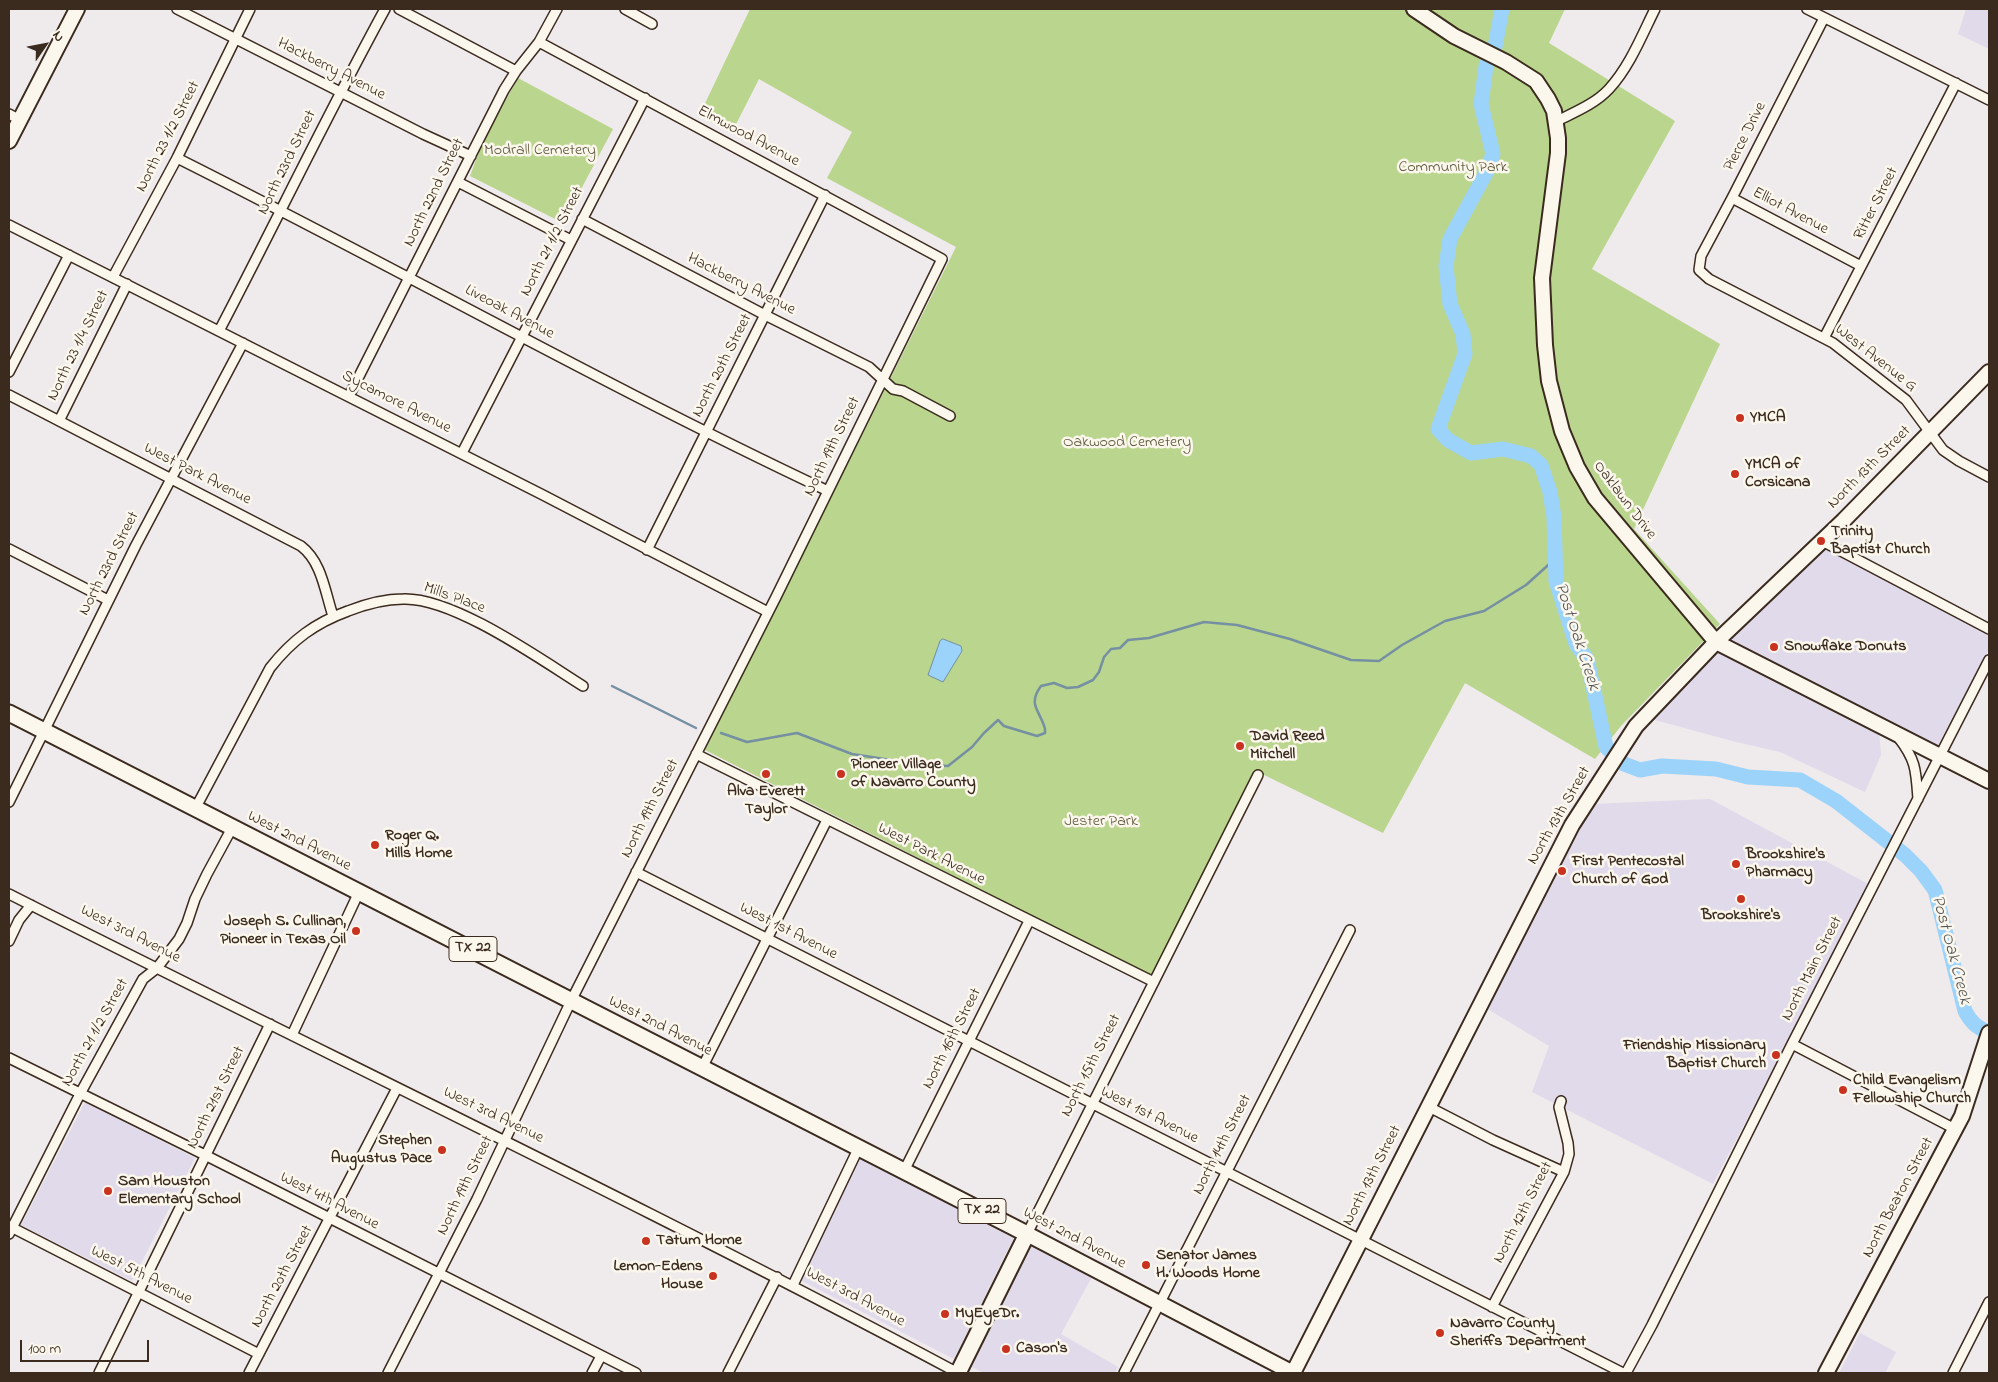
<!DOCTYPE html>
<style>
body{margin:0}
#map{position:relative;width:1998px;height:1382px;overflow:hidden;background:#efeaeb;font-family:"Indie Flower",sans-serif}
canvas{display:block}
.frame{position:absolute;inset:0;border:10px solid #3b2a1e;pointer-events:none}
.north{position:absolute;left:20px;top:20px;width:50px;height:50px;-webkit-text-stroke:4px #fbf7ec;paint-order:stroke;rotate:57deg;font-size:14px;font-weight:700;line-height:20px;text-align:center;color:#3b2a1e}
.north::after{content:'';display:block;margin:auto;width:18px;height:22px;background:#3b2a1e;clip-path:polygon(50% 0,100% 100%,50% 72%,0 100%)}
.scale{position:absolute;left:20px;top:1340px;width:129px;height:22px;box-sizing:border-box;border:2px solid #3b2a1e;border-top:0;padding-left:6px;font-size:15px;line-height:18px;white-space:nowrap;color:#3b2a1e;-webkit-text-stroke:4px #fbf7ec;paint-order:stroke}
</style>
<div id="map">
<canvas width="1998" height="1382"></canvas>
<div class="frame"></div>
<div class="north">N</div>
<div class="scale">100 m</div>
</div>
<script>
const g = document.querySelector('canvas').getContext('2d');
g.lineJoin = 'round';
function fill(path, color) {
  g.fillStyle = color;
  g.fill(path, 'evenodd');
}
function stroke(path, color, width, dash) {
  g.strokeStyle = color;
  g.lineWidth = width;
  g.lineCap = dash ? 'butt' : 'round';
  g.setLineDash(dash || []);
  g.stroke(path);
}
function write(font, color, halo, rows, align = 'center') {
  g.font = font + ' "Indie Flower",sans-serif';
  g.lineWidth = 5;
  g.setLineDash([]);
  g.textBaseline = 'middle';
  g.strokeStyle = halo;
  g.fillStyle = color;
  for (const [text, x, y, turn = 0] of rows) {
    g.save();
    g.translate(x, y);
    g.rotate((+turn || 0) * Math.PI / 180);
    g.textAlign = isNaN(turn) ? turn : align;
    if (halo) g.strokeText(text, 0, 0);
    g.fillText(text, 0, 0);
    g.restore();
  }
}
const built = new Path2D(`
 M1966,9H1989V49L1958,34Z
 M1825,548L1989,633V649L1937,747L1726,640Z
 M1718,647L1879,729L1881,755L1865,792L1780,752L1736,742L1651,719Z
 M1710,799L1870,885L1713,1184L1532,1092L1549,1046L1486,1008L1591,804Z
 M85,1102L195,1158L132,1281L21,1225Z
 M860,1157L1015,1235L954,1359L798,1279Z
 M1033,1243L1094,1273L1061,1334L1118,1367L1115,1373H984L972,1367Z
 M1860,1333L1896,1352L1885,1373H1839Z`);
const green = new Path2D(`
 M750,9H1565L1549,43L1675,121L1592,269L1720,344L1634,529L1720,624L1621,726L1595,759L1465,683L1383,833L1254,770L1152,976L705,750L956,247L827,178L852,132L759,79L732,132L699,116Z
 M518,78L613,129L563,223L470,176L483,141Z`);
const water = new Path2D(`
 M943,639L961,646L962,651L943,682L928,675L940,641Z`);
const stream = new Path2D(`
 M612,686L696,728
 M721,733L747,742L797,733L852,754L923,765L948,766L972,747L984,733L998,720L1004,726L1037,736L1045,733V729C1040,710 1027,705 1041,686L1054,683L1067,688L1078,687L1093,680L1099,672L1104,657L1111,649L1120,648L1128,640L1149,638L1204,622L1237,625L1290,639L1351,660L1379,661L1402,645L1445,621L1484,611L1526,585L1556,558`);
const river = new Path2D(`
 M1495,47L1502,9
 M1488,61L1486,66L1481,104L1493,154L1486,173L1450,239L1446,266L1450,304L1463,334L1465,354L1438,429L1448,440L1471,453L1503,449L1531,456L1541,465L1550,492L1554,517L1556,581L1576,644L1587,659L1606,747L1624,764L1640,770L1662,766L1716,769L1748,777L1800,780L1836,801L1905,855L1921,871L1935,890L1965,1011C1971,1023 1977,1027 1989,1033`);
const street = new Path2D(`
 M177,9L423,134L471,156
 M399,9L516,71
 M625,9L652,24
 M1807,9L1989,100
 M1824,18L1732,198L1701,256L1699,270L1709,279L1833,343L1906,400L1943,450L1959,461L1989,477
 M9,114L20,120
 M1557,121C1575,112 1595,104 1609,89C1630,66 1642,35 1655,9
 M177,158C395,267 607,387 828,491
 M458,182L571,240
 M1732,198L1861,266
 M582,219L765,315L869,367L893,389L903,391L950,416
 M9,225L543,495L768,612
 M113,277L177,158L250,9
 M219,331C275,224 327,115 385,9
 M1824,338L1956,83
 M9,372L69,255
 M9,395L301,546C322,562 325,592 333,616
 M349,396L504,90L516,71L539,42L557,9
 M59,421L127,284
 M462,453L645,98
 M1822,541L1989,629
 M9,549L108,600
 M647,550L825,195
 M1898,737C1916,760 1916,770 1918,799
 M696,754L1154,982
 M9,802L136,545L243,343
 M195,809L270,668C292,640 315,623 348,611C366,604 384,599 403,599C453,597 540,659 583,686
 M636,872L1623,1373
 M9,894C325,1054 645,1206 958,1373
 M9,941L19,920L31,905
 M292,1035L359,892
 M1792,1044L1955,1129
 M9,1058L205,1155L636,1373
 M702,1068L827,820
 M1429,1107L1493,1140L1564,1172
 M904,1171L1029,921
 M9,1226L259,1354
 M9,1234L81,1092L143,979L157,968L179,939L187,923L195,899L207,874L232,828
 M1027,1234L1258,775
 M793,1285L859,1147
 M1492,1307L1564,1172L1569,1154L1568,1143L1559,1107L1561,1101
 M99,1373L270,1024
 M249,1373L397,1088
 M388,1373L477,1199L571,1001L776,597L942,259L539,42
 M592,1373L601,1356
 M728,1373L777,1277
 M1124,1373L1350,930
 M1626,1373L1652,1325L1792,1044L1989,660
 M1953,1373L1989,1302`);
const secondary = new Path2D(`
 M1414,9L1454,36L1506,62L1536,81L1548,99L1554,111L1558,138V153L1542,278L1545,345L1549,381L1562,431L1577,467L1595,498L1716,642L1989,781
 M9,141L77,9
 M1027,1234L1293,1373
 M1293,1373L1572,825L1636,726L1716,642L1844,520L1989,372
 M1826,1373L1962,1116L1989,1033`);
const primary = new Path2D(`
 M9,713L1027,1234L958,1373`);
const markers = [
 [1740,418,5,"#c8321e"],
 [1735,474,5,"#c8321e"],
 [1821,541,5,"#c8321e"],
 [1774,647,5,"#c8321e"],
 [1240,746,5,"#c8321e"],
 [766,774,5,"#c8321e"],
 [841,774,5,"#c8321e"],
 [375,845,5,"#c8321e"],
 [1736,864,5,"#c8321e"],
 [1562,871,5,"#c8321e"],
 [1741,899,5,"#c8321e"],
 [356,931,5,"#c8321e"],
 [1776,1055,5,"#c8321e"],
 [1843,1090,5,"#c8321e"],
 [442,1150,5,"#c8321e"],
 [108,1191,5,"#c8321e"],
 [646,1241,5,"#c8321e"],
 [1146,1265,5,"#c8321e"],
 [713,1276,5,"#c8321e"],
 [945,1314,5,"#c8321e"],
 [1440,1333,5,"#c8321e"],
 [1006,1349,5,"#c8321e"]
];
const shields = [
 [473,949,48],
 [982,1211,48]
];
const shieldNames = [
 ["TX 22",473,949],
 ["TX 22",982,1211]
];
const streetNames = [
 ["Hackberry Avenue",331,70,27],
 ["North 23 1/2 Street",169,137,-63],
 ["Elmwood Avenue",748,137,28],
 ["Pierce Drive",1746,137,-63],
 ["North 23rd Street",288,163,-64],
 ["North 22nd Street",435,193,-64],
 ["Ritter Street",1877,204,-63],
 ["Elliot Avenue",1790,212,28],
 ["North 21 1/2 Street",553,242,-63],
 ["Hackberry Avenue",741,285,27],
 ["Liveoak Avenue",509,313,28],
 ["North 23 1/4 Street",79,346,-64],
 ["West Avenue G",1875,359,38],
 ["North 20th Street",723,366,-63],
 ["Sycamore Avenue",396,403,27],
 ["North 19th Street",833,447,-64],
 ["North 13th Street",1870,468,-45],
 ["West Park Avenue",197,475,27],
 ["Oaklawn Drive",1624,501,53],
 ["North 23rd Street",110,564,-63],
 ["Mills Place",454,599,20],
 ["North 19th Street",651,809,-63],
 ["North 13th Street",1560,816,-60],
 ["West 2nd Avenue",299,842,27],
 ["West Park Avenue",931,855,27],
 ["West 1st Avenue",788,932,27],
 ["West 3rd Avenue",130,935,27],
 ["North Main Street",1813,969,-63],
 ["West 2nd Avenue",660,1027,27],
 ["North 21 1/2 Street",96,1033,-61],
 ["North 16th Street",953,1039,-63],
 ["North 15th Street",1092,1066,-63],
 ["North 21st Street",217,1098,-64],
 ["West 3rd Avenue",493,1116,26],
 ["West 1st Avenue",1149,1116,27],
 ["North 14th Street",1223,1145,-63],
 ["North 13th Street",1373,1176,-63],
 ["North 19th Street",466,1186,-64],
 ["North Beaton Street",1899,1198,-62],
 ["West 4th Avenue",329,1202,27],
 ["North 12th Street",1524,1213,-63],
 ["West 2nd Avenue",1074,1239,28],
 ["West 5th Avenue",141,1276,27],
 ["North 20th Street",283,1277,-62],
 ["West 3rd Avenue",855,1298,28]
];
const parkNames = [
 ["Modrall Cemetery",540,151],
 ["Community Park",1453,168],
 ["Oakwood Cemetery",1127,443],
 ["Jester Park",1101,822]
];
const poiNames = [
 ["YMCA",1750,418],
 ["YMCA of",1745,465],
 ["Corsicana",1745,483],
 ["Trinity",1831,532],
 ["Baptist Church",1831,550],
 ["Snowflake Donuts",1784,647],
 ["David Reed",1250,737],
 ["Mitchell",1250,755],
 ["Pioneer Village",851,765],
 ["of Navarro County",851,783],
 ["Alva Everett",766,792,"center"],
 ["Taylor",766,810,"center"],
 ["Roger Q.",385,836],
 ["Mills Home",385,854],
 ["Brookshire's",1746,855],
 ["Pharmacy",1746,873],
 ["First Pentecostal",1572,862],
 ["Church of God",1572,880],
 ["Brookshire's",1741,916,"center"],
 ["Joseph S. Cullinan,",346,922,"right"],
 ["Pioneer in Texas Oil",346,940,"right"],
 ["Friendship Missionary",1766,1046,"right"],
 ["Baptist Church",1766,1064,"right"],
 ["Child Evangelism",1853,1081],
 ["Fellowship Church",1853,1099],
 ["Stephen",432,1141,"right"],
 ["Augustus Pace",432,1159,"right"],
 ["Sam Houston",118,1182],
 ["Elementary School",118,1200],
 ["Tatum Home",656,1241],
 ["Senator James",1156,1256],
 ["H. Woods Home",1156,1274],
 ["Lemon-Edens",703,1267,"right"],
 ["House",703,1285,"right"],
 ["MyEyeDr.",955,1314],
 ["Navarro County",1450,1324],
 ["Sheriffs Department",1450,1342],
 ["Cason's",1016,1349]
];
const waterNames = [
 ["Post Oak Creek",1576,637,72],
 ["Post Oak Creek",1950,950,75]
];
fill(built, '#e1daea');
fill(green, '#bad58d');
fill(water, '#9cd3fb');
stroke(water, '#758fa3', 1);
stroke(stream, '#758fa3', 2.5);
stroke(river, '#9cd3fb', 15);
stroke(street, '#3b2a1e', 12);
stroke(secondary, '#3b2a1e', 18);
stroke(primary, '#3b2a1e', 19);
stroke(street, '#fbf7ec', 9);
stroke(secondary, '#fbf7ec', 14);
stroke(primary, '#fbf7ec', 15);
for (const [x, y, r, color] of markers) {
  const dot = new Path2D();
  dot.arc(x, y, r, 0, 2 * Math.PI);
  g.fillStyle = color;
  g.fill(dot);
  stroke(dot, '#fbf7ec', 2);
}
for (const [x, y, w] of shields) {
  const box = new Path2D();
  box.roundRect(x - w / 2, y - 12.5, w, 25, 4);
  g.fillStyle = '#fbf7ec';
  g.fill(box);
  stroke(box, '#3b2a1e', 1);
}
write('bold 15px', '#3b2a1e', null, shieldNames);
write('16px', '#3b2a1e', '#fbf7ec', streetNames);
write('16px', '#5b553a', '#fbf7ec', parkNames);
write('bold 16px', '#3b2a1e', '#fbf7ec', poiNames, 'left');
write('italic 18px', '#535455', '#fbf7ec', waterNames);
</script>
